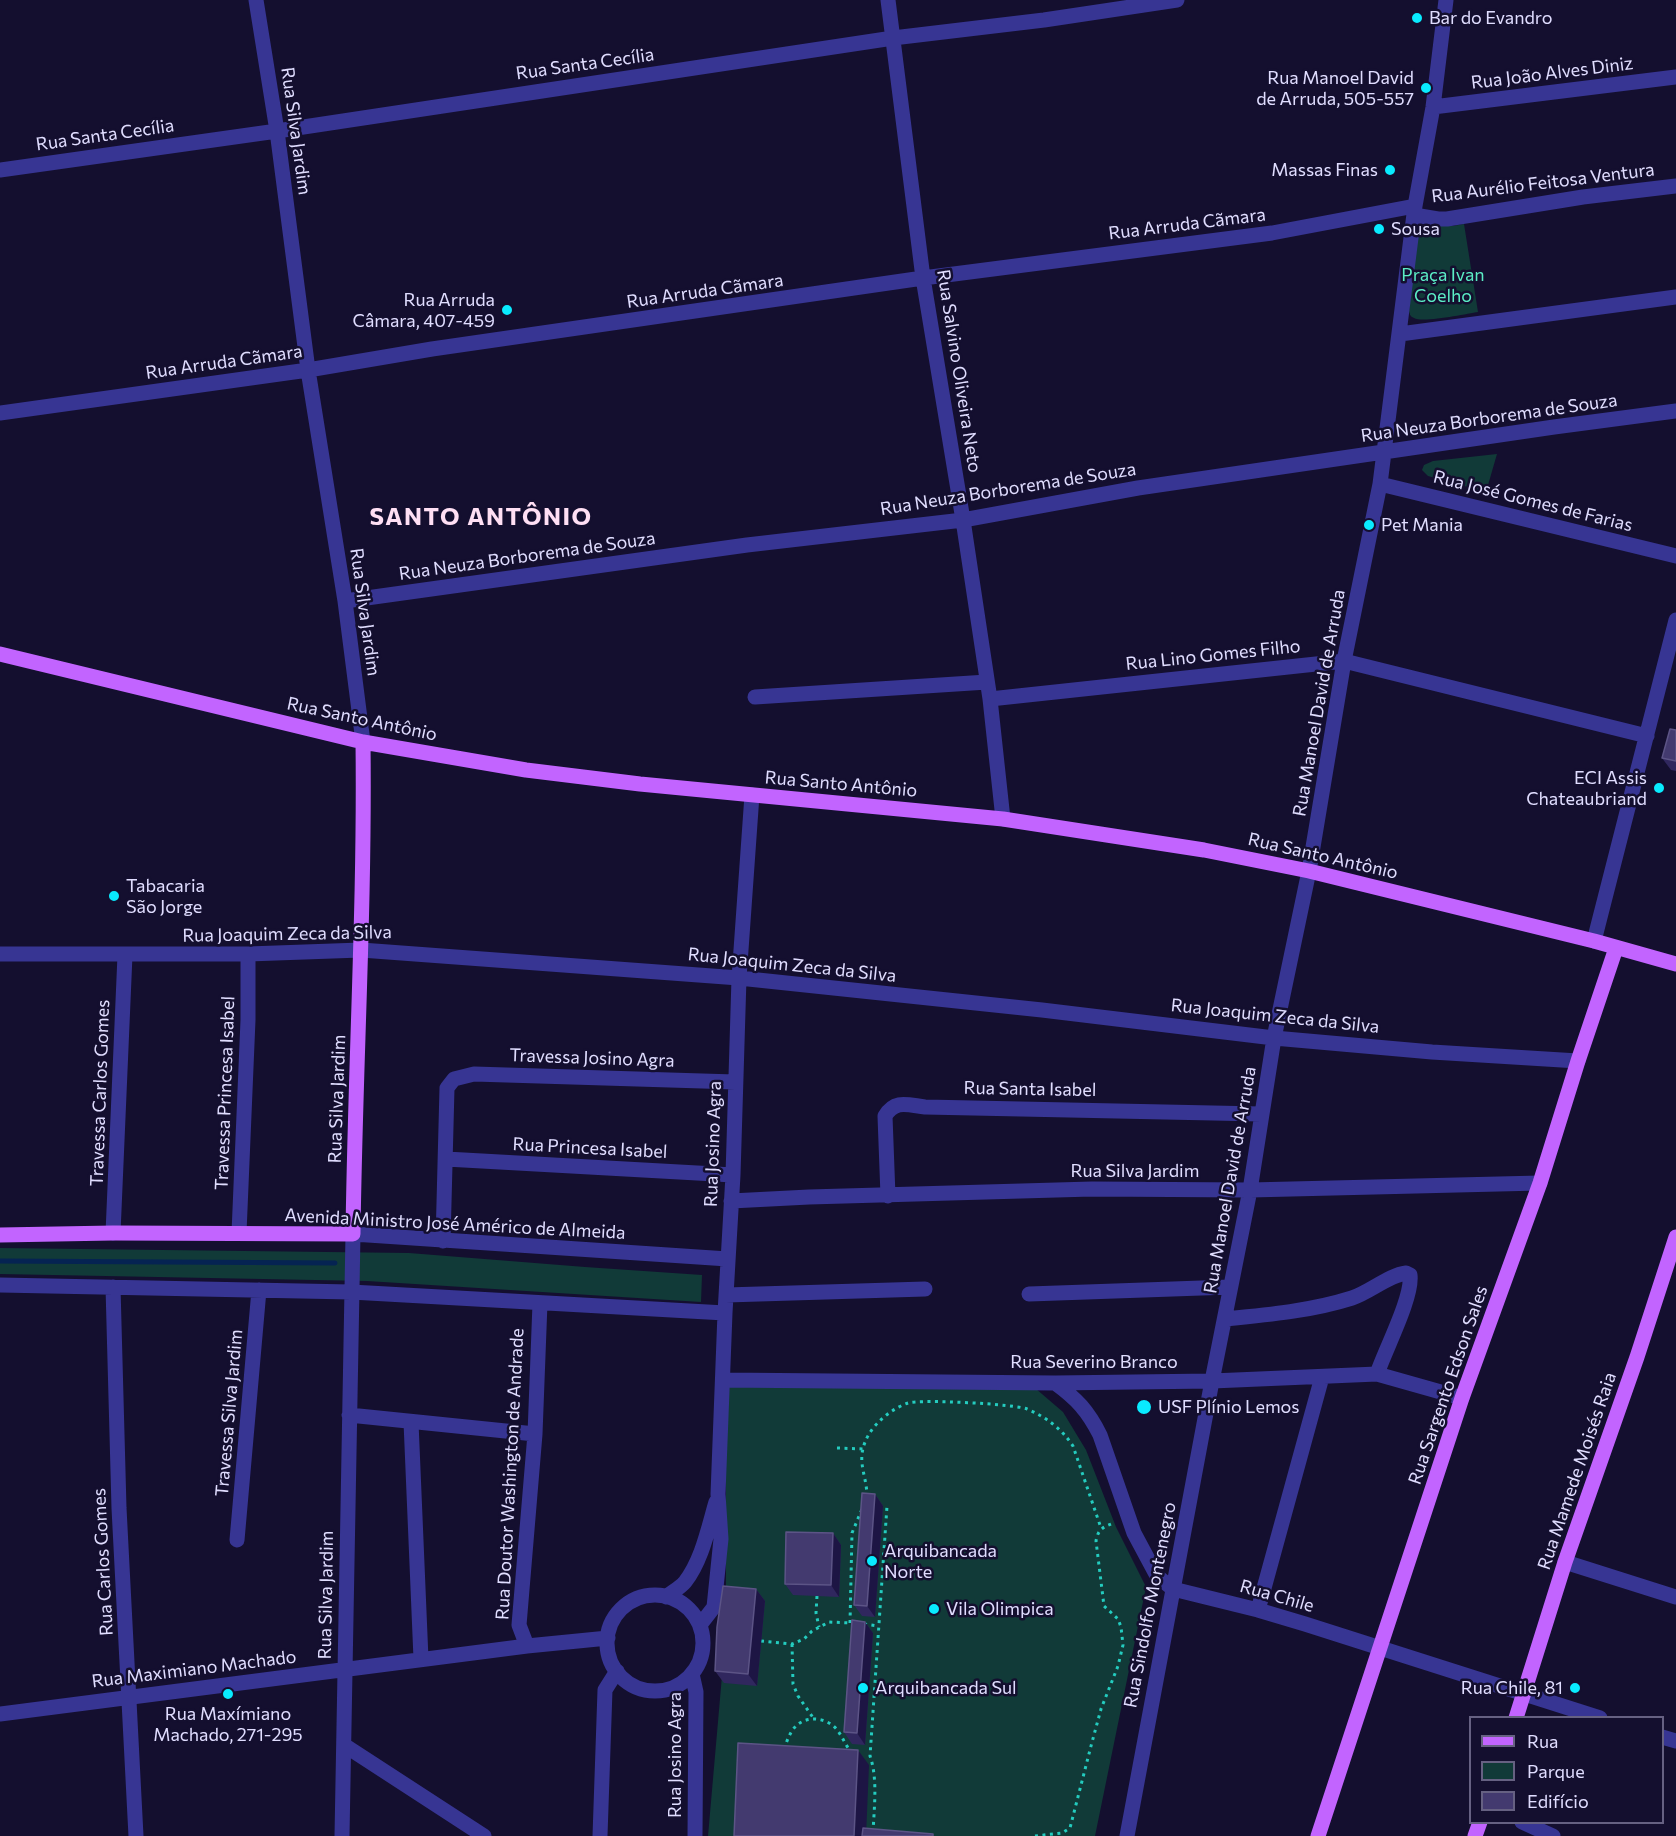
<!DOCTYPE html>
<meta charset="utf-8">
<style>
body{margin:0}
#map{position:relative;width:1676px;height:1836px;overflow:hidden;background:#140f2f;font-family:Commissioner,sans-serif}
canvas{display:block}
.legend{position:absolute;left:1469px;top:1716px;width:195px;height:108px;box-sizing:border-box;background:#140f2f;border:2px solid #666182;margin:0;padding:8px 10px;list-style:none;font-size:18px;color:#e0ddff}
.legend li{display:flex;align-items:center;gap:12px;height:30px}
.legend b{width:30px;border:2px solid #666182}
</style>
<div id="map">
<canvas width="1676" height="1836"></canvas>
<ul class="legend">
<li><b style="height:8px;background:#c264ff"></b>Rua</li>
<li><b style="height:16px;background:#113a38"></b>Parque</li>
<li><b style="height:16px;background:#433a6f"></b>Edifício</li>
</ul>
</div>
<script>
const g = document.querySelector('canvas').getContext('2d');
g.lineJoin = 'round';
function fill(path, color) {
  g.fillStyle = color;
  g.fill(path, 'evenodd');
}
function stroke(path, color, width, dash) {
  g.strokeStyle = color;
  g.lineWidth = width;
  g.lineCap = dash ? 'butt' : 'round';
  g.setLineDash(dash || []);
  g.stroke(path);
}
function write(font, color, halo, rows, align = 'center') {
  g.font = font + ' Commissioner,sans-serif';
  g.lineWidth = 5;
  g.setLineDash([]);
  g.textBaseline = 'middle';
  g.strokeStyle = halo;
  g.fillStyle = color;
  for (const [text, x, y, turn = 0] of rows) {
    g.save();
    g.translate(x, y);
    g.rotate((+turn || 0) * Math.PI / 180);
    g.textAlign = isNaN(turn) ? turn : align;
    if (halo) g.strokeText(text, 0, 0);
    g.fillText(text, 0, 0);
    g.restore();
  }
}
const green = new Path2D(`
 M1444,223L1453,226L1464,224L1478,312C1466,314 1423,323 1414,318C1410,316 1410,315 1409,311L1417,234L1422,226Z
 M1497,454L1486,492L1428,476L1422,470L1424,465L1433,461Z
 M0,1248L409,1253L585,1267L702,1275L701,1302L367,1281L0,1274Z
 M726,1386L1035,1388L1063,1412L1086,1450L1116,1527L1146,1587L1095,1836H708L726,1630Z`);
const stream = new Path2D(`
 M0,1261L335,1263`);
const path = new Path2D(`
 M837,1448L864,1449
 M867,1497C867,1473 854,1460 869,1434C877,1421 893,1408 908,1403C920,1399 1015,1404 1027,1409C1046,1417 1062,1429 1073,1446L1101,1528
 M817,1596L816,1613L819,1627
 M850,1623L852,1533L862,1509
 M864,1624L878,1626
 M761,1641L792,1644L804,1639L812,1631L829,1622L851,1623
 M792,1644L793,1684L798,1696L814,1719
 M784,1749C787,1741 790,1732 795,1727C807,1714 829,1718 838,1731C843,1738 846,1746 851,1752
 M879,1836L873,1833C874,1808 878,1779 870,1756L887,1506
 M1035,1836L1062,1833L1070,1828L1091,1746L1101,1709L1118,1666L1123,1645L1121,1627L1118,1619L1104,1606L1096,1541C1098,1529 1103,1527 1114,1523`);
const minor = new Path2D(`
 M256,0L277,131L308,370L345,601L363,742
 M888,0L923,278L963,520L990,699L1003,819
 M1433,107L1676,77
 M0,170L277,131L893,38L1044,20L1177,0
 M1414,215L1438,219H1447L1583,197L1676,186
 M1400,334L1676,297
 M0,413L308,370L432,349L923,278L1272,233L1415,206
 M1380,484L1676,556
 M345,601L747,545L963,520L1138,488L1554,427L1676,411
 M755,697L987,682
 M990,699L1344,661L1647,736
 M1594,941L1676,620
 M0,954H248L361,950L739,978L1042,1010L1274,1038L1432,1052L1578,1061
 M446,1159L733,1175
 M888,1196L885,1116C895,1099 908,1105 925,1107L1261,1114
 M731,1201L809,1197L1092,1189L1250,1190L1540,1183
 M113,1233L125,955
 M239,1233L248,1020V954
 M443,1241L447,1088L454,1079L474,1074L735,1082
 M0,1285L351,1292L725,1313
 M113,1287L119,1508L136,1836
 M1029,1294L1230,1287
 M726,1295L925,1289
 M1225,1319C1267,1315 1311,1311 1352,1298C1370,1292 1389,1275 1406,1273L1410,1275C1413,1297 1385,1350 1377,1374
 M723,1380L1055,1383L1212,1381L1377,1374L1462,1398
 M1055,1383C1077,1399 1088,1411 1100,1435L1134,1533L1157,1576L1173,1589L1258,1610L1305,1624L1600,1718
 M349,1415L535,1434
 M411,1422L421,1659
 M237,1540L259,1290
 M1565,1562L1676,1597
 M607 1643a48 48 0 1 1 96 0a48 48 0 1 1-96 0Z
 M666,1597C672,1592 680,1588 685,1582C702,1560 708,1529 716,1502
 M1258,1610L1322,1377
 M700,1625L714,1607L721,1539L718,1494L725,1313L733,1175L739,978L752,795
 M527,1646L519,1625L535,1434L540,1303
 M692,1674L696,1692L695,1836
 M0,1714L527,1646L608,1638
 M1662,1737L1676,1741
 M344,1745L484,1836
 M1522,1822L1553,1836
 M342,1836L353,1234L728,1259
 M600,1836L605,1690L617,1671
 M1127,1836L1212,1381L1250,1190L1274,1038L1309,871L1344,661L1380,484L1415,206L1433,107L1446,0`);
const major = new Path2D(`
 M0,654L363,742L526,770L640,784L1003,819L1204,850L1309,871L1594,941L1676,964
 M0,1235L113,1233L353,1234C355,1070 365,907 363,742
 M1516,1718L1565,1562L1637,1357L1676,1237
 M1318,1836L1462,1398L1540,1183L1578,1061L1616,948
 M1475,1836L1480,1822`);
const wall = new Path2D(`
 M1676,730V771L1671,770L1662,758Z
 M875,1494L883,1506L875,1617L862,1616L854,1605Z
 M833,1533L841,1545L839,1597L793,1595L785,1584Z
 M756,1589L765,1601L757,1686L724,1683L715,1671Z
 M865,1622L873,1633L865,1745L852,1744L844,1732Z`);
const shadedWall = new Path2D(`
 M875,1494L883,1506L875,1617L867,1606Z
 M833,1533L841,1545L839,1597L831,1585Z
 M756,1589L765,1601L757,1686L748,1674Z
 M865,1622L873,1633L865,1745L857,1733Z
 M858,1750L869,1765L866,1836H854Z`);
const building = new Path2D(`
 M1670,729L1676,730V761L1662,758Z
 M862,1493L875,1494L867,1606L854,1605Z
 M786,1532L833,1533L831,1585L785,1584Z
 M723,1586L756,1589L748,1674L715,1671L717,1627Z
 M852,1620L865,1622L857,1733L844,1732Z
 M738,1743L858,1750L854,1836H734Z
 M863,1828L933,1834V1836H862Z`);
const markers = [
 [1417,18,6,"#09ebff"],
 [1426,88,6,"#09ebff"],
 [1390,170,6,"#09ebff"],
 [1379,229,6,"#09ebff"],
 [507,310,6,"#09ebff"],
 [1369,525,6,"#09ebff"],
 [1659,788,6,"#09ebff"],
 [114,896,6,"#09ebff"],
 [1144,1407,8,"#09ebff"],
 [872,1561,6,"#09ebff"],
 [934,1609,6,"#09ebff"],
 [863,1688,6,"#09ebff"],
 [1575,1688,6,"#09ebff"],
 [228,1694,6,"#09ebff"]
];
const poiNames = [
 ["Bar do Evandro",1429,18],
 ["Rua Manoel David",1414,78,"right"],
 ["de Arruda, 505-557",1414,99,"right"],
 ["Massas Finas",1378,170,"right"],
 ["Sousa",1391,229],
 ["Rua Arruda",495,300,"right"],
 ["Câmara, 407-459",495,321,"right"],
 ["Pet Mania",1381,525],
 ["ECI Assis",1647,778,"right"],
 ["Chateaubriand",1647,799,"right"],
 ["Tabacaria",126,886],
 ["São Jorge",126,907],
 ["USF Plínio Lemos",1158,1407],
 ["Arquibancada",884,1551],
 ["Norte",884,1572],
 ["Vila Olimpica",946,1609],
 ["Arquibancada Sul",875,1688],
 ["Rua Chile, 81",1563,1688,"right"],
 ["Rua Maxímiano",228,1714,"center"],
 ["Machado, 271-295",228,1735,"center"]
];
const streetNames = [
 ["Rua Santa Cecília",585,64,-8],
 ["Rua João Alves Diniz",1552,73,-7],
 ["Rua Silva Jardim",296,131,82],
 ["Rua Santa Cecília",105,135,-8],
 ["Rua Aurélio Feitosa Ventura",1543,183,-7],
 ["Rua Arruda Cãmara",1187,224,-7],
 ["Rua Arruda Cãmara",705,291,-8],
 ["Rua Arruda Cãmara",224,362,-8],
 ["Rua Salvino Oliveira Neto",959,371,81],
 ["Rua Neuza Borborema de Souza",1489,418,-8],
 ["Rua Neuza Borborema de Souza",1008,489,-9],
 ["Rua José Gomes de Farias",1533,501,14],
 ["Rua Neuza Borborema de Souza",527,556,-8],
 ["Rua Silva Jardim",365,612,82],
 ["Rua Lino Gomes Filho",1213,655,-6],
 ["Rua Manoel David de Arruda",1319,703,-80],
 ["Rua Santo Antônio",362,719,12],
 ["Rua Santo Antônio",841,784,5],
 ["Rua Santo Antônio",1323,856,13],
 ["Rua Joaquim Zeca da Silva",287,934,-1],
 ["Rua Joaquim Zeca da Silva",792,965,6],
 ["Rua Joaquim Zeca da Silva",1275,1016,6],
 ["Travessa Josino Agra",592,1058,2],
 ["Rua Santa Isabel",1030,1089,1],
 ["Travessa Carlos Gomes",100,1093,-88],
 ["Travessa Princesa Isabel",225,1093,-88],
 ["Rua Silva Jardim",337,1099,-88],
 ["Rua Josino Agra",713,1144,-88],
 ["Rua Princesa Isabel",590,1148,3],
 ["Rua Silva Jardim",1135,1171],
 ["Rua Manoel David de Arruda",1230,1180,-80],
 ["Avenida Ministro José Américo de Almeida",455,1224,3],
 ["Rua Severino Branco",1094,1362],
 ["Rua Sargento Edson Sales",1448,1385,-71],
 ["Travessa Silva Jardim",229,1413,-85],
 ["Rua Mamede Moisés Raia",1577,1471,-71],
 ["Rua Doutor Washington de Andrade",510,1474,-87],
 ["Rua Carlos Gomes",103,1562,-93],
 ["Rua Silva Jardim",326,1595,-89],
 ["Rua Chile",1277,1596,16],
 ["Rua Sindolfo Montenegro",1150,1605,-79],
 ["Rua Maximiano Machado",194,1669,-7],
 ["Rua Josino Agra",675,1755,-90]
];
const parkNames = [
 ["Praça Ivan",1443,275],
 ["Coelho",1443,296]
];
const districtNames = [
 ["SANTO ANTÔNIO",481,517]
];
fill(green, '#113a38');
stroke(stream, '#052352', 5);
stroke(path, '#24ccbf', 3, [3, 4.5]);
stroke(minor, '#373593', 15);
stroke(major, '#c264ff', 15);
fill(wall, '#30275e');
fill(shadedWall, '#1d1544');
fill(building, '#433a6f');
stroke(building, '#5c5486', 1.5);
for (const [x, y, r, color] of markers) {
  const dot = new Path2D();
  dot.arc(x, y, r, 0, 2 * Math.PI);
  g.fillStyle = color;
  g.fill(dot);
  stroke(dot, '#140f2f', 2);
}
write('18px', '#e0ddff', '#140f2f', poiNames, 'left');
write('18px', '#e0ddff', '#140f2f', streetNames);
write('18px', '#5bedc5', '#140f2f', parkNames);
g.letterSpacing = '1.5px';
write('bold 24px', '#ffdff4', '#140f2f', districtNames);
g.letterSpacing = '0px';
</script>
